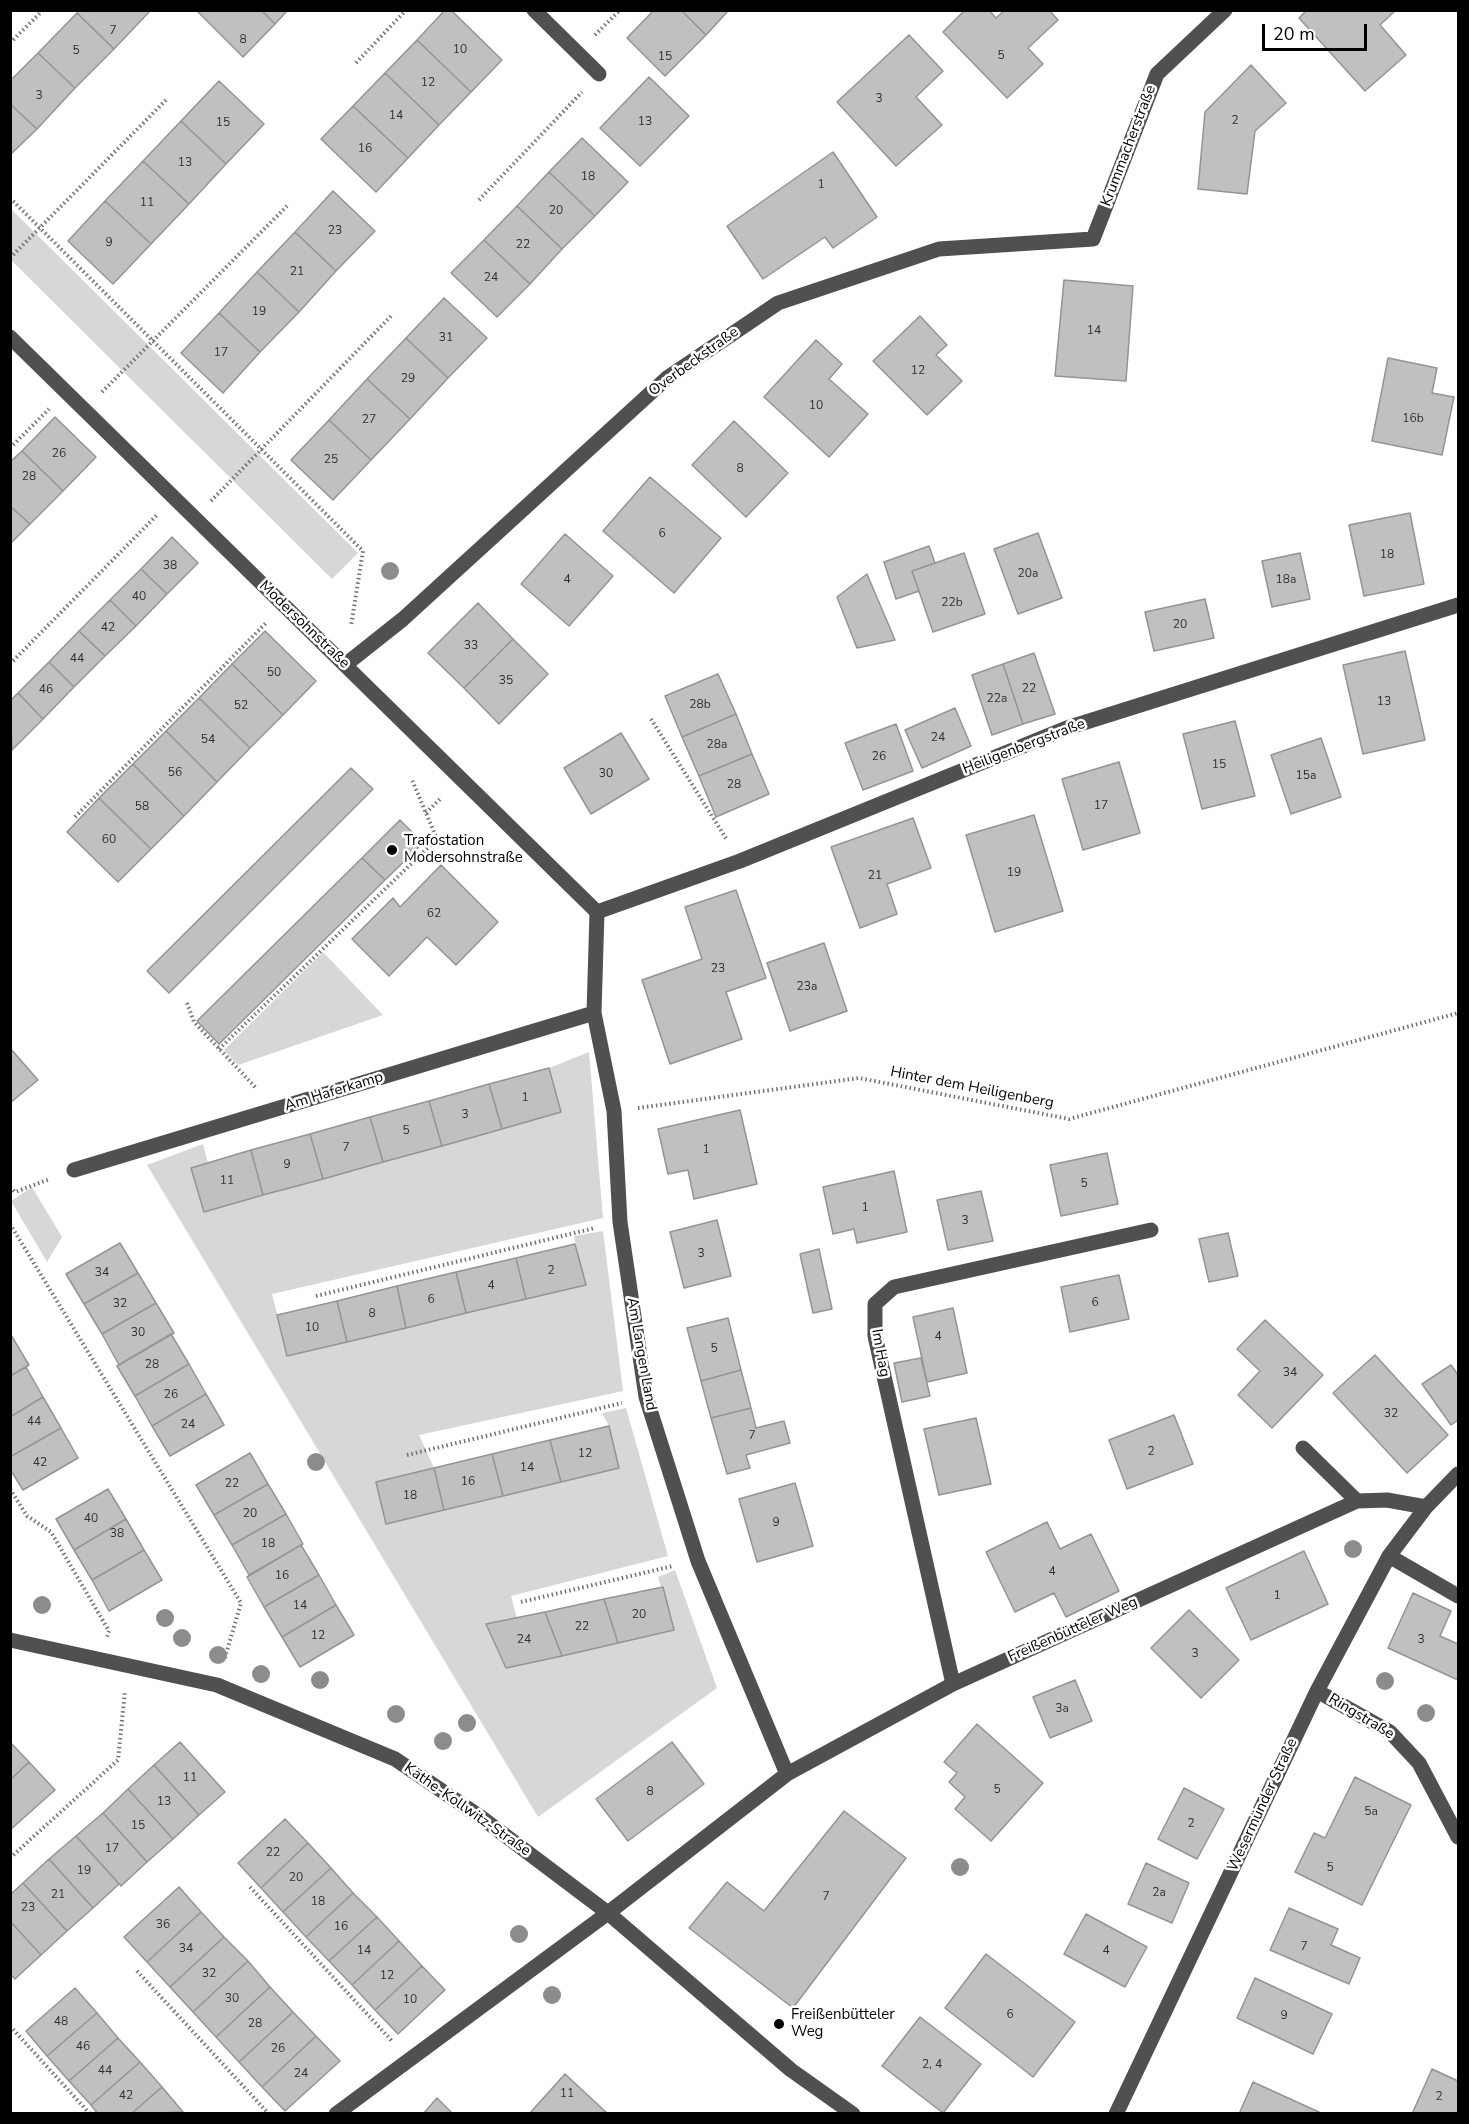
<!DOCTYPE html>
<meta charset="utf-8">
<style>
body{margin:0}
#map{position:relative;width:1469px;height:2124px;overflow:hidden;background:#fff;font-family:"Nunito Sans",sans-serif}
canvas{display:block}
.frame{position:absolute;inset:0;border:12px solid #000;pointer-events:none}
.scale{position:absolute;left:1262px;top:24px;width:105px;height:27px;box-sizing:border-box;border:3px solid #000;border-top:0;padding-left:8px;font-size:18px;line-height:21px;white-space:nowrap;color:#000;-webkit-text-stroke:4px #fff;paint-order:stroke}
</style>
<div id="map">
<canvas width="1469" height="2124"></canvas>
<div class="frame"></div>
<div class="scale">20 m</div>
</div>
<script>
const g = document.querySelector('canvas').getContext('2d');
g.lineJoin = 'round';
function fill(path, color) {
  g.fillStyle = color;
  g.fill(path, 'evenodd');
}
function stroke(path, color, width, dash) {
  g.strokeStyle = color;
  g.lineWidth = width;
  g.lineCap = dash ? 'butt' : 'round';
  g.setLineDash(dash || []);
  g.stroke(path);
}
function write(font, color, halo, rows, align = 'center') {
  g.font = font + ' "Nunito Sans",sans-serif';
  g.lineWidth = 5;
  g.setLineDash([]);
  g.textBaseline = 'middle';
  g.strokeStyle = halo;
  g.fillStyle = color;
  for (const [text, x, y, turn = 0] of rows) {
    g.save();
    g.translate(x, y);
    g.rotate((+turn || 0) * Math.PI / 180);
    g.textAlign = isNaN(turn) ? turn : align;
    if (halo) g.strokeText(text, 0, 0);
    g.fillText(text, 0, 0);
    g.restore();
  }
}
const green = new Path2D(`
 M10,208L358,553L332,579L11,260Z
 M323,952L383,1015L238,1065L224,1050Z
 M589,1052L603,1218L272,1294L288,1356L585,1285L574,1236L603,1231L623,1391L419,1435L434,1468L376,1482L387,1524L619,1468L609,1426L602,1413L626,1408L668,1556L511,1596L517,1618L487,1625L506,1668L673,1630L658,1577L675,1570L717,1688L538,1817L147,1165L203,1144L208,1163L191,1168L204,1212L561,1112L549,1068Z
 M32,1187L62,1237L47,1262L11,1201Z`);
const building = new Path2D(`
 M79,10H151L114,49L77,13Z
 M196,10H261L275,24L243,57Z
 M261,10H288L275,24Z
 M445,10H451L502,60L471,92L417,40Z
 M654,10H681L706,35L665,76L627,38Z
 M681,10H729L706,35Z
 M965,10H989L996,18L1005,10H1049L1058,20L1028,48L1043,64L1007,98L943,32Z
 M1307,10H1396L1380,25L1406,55L1365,91L1299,18Z
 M77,13L114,49L75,88L38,53Z
 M909,35L943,71L916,97L942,125L896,166L837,102Z
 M417,40L471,92L439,125L385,73Z
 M38,53L75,88L37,129L10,104V81Z
 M1251,65L1286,103L1255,131L1247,194L1198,189L1205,112Z
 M385,73L439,125L408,158L353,106Z
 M649,77L689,116L640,166L600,128Z
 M219,81L264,124L226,164L181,121Z
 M10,104L37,129L10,155Z
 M353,106L408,158L376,192L321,139Z
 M181,121L226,164L189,204L143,161Z
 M582,138L628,182L595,216L549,172Z
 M833,152L877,217L833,248L825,237L763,279L727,226Z
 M143,161L189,204L151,244L105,201Z
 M549,172L595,216L562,249L517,206Z
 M333,191L375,231L336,271L295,232Z
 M105,201L151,244L113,284L68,241Z
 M517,206L562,249L530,284L484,240Z
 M295,232L336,271L299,312L257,272Z
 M484,240L530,284L497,317L451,273Z
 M257,272L299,312L260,352L219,313Z
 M1064,280L1133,286L1126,381L1055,376Z
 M444,298L487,338L448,378L406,338Z
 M219,313L260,352L223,393L181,353Z
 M920,316L947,345L936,355L962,381L927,415L873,361Z
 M406,338L448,378L410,419L367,379Z
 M816,340L842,364L829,379L868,414L829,457L764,397Z
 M1388,358L1437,368L1432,393L1454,397L1442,455L1372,441Z
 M367,379L410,419L371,460L329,420Z
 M55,417L96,457L63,491L22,451Z
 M329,420L371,460L333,500L291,460Z
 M734,421L788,473L746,517L692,465Z
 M22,451L63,491L30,524L10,506V462Z
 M650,477L721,538L674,593L603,531Z
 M10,506L30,524L10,544Z
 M1410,513L1424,584L1364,596L1349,525Z
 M1038,533L1062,598L1018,614L994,549Z
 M565,534L613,576L569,626L521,584Z
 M172,537L198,563L167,594L141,569Z
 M929,546L935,563L912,571L919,591L896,599L884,562Z
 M964,553L985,614L933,632L912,571Z
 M1300,553L1310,599L1272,607L1262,561Z
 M141,569L167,594L136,626L110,600Z
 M867,574L895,640L857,648L837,597Z
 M1205,599L1214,638L1154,651L1145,612Z
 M110,600L136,626L105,656L79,631Z
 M478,603L513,639L464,688L428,653Z
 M79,631L105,656L74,687L49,662Z
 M265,631L316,681L283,715L232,664Z
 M513,639L548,674L499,724L464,688Z
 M1405,651L1425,740L1363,754L1343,665Z
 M1034,653L1055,714L1023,724L1003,664Z
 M49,662L74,687L43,719L18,693Z
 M232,664L283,715L250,748L199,698Z
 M1003,664L1023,724L992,735L972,675Z
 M718,674L736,714L682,737L665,696Z
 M18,693L43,719L12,750L10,701Z
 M199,698L250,748L217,782L166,731Z
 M955,708L971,746L922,768L905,730Z
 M736,714L752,754L699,776L682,737Z
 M1235,721L1255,796L1202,809L1183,734Z
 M896,724L913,771L863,790L845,743Z
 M166,731L217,782L184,816L133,764Z
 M621,733L649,779L591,814L564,768Z
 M1321,738L1341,797L1291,814L1271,755Z
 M752,754L769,794L716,817L699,776Z
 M1119,762L1140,833L1083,850L1062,779Z
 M133,764L184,816L151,849L99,798Z
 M351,768L373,789L169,993L147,971Z
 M99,798L151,849L118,882L67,832Z
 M1034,815L1063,911L995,932L966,835Z
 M913,818L931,868L887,884L897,914L860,928L831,847Z
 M400,820L423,843L385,880L362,858Z
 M362,858L385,880L219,1044L197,1021Z
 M441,865L498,922L456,965L427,937L389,976L352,939L393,898L400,907Z
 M736,890L766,978L726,992L742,1039L670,1064L642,980L702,959L685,907Z
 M824,943L847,1011L790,1031L767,963Z
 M10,1048L38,1080L10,1103Z
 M549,1068L561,1112L502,1129L489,1084Z
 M489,1084L502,1129L442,1146L429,1101Z
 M429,1101L442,1146L383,1162L370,1117Z
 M740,1110L757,1184L694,1199L688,1170L668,1174L658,1129Z
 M370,1117L383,1162L323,1179L310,1134Z
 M310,1134L323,1179L263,1195L251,1150Z
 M251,1150L263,1195L204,1212L191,1168Z
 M1107,1153L1118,1204L1061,1216L1050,1165Z
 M894,1171L907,1232L857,1243L854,1229L833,1234L823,1187Z
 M981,1191L993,1241L948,1250L937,1200Z
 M717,1220L731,1276L684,1288L670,1232Z
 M1228,1233L1238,1276L1209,1282L1199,1239Z
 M120,1243L138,1273L84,1304L66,1274Z
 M575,1244L586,1285L526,1299L516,1258Z
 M819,1249L832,1309L813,1313L800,1254Z
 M516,1258L526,1299L466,1313L456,1272Z
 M456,1272L466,1313L406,1328L397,1286Z
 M138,1273L156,1303L102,1334L84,1304Z
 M1119,1275L1129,1319L1070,1332L1061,1287Z
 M397,1286L406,1328L347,1342L337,1301Z
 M337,1301L347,1342L287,1356L277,1315Z
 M156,1303L174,1333L119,1365L102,1334Z
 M953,1308L967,1373L927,1382L913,1317Z
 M728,1318L741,1370L701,1381L687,1328Z
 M1265,1320L1323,1375L1272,1428L1238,1395L1260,1371L1237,1349Z
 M171,1334L189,1364L135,1396L117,1366Z
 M11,1335L29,1365L10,1376V1335Z
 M1375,1355L1448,1435L1407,1473L1333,1393Z
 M921,1358L930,1396L902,1402L894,1363Z
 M189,1364L206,1394L152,1426L135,1396Z
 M1451,1365L1458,1375V1420L1451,1425L1422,1384Z
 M26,1367L43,1397L10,1417V1376Z
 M741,1370L751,1408L711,1418L701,1381Z
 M206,1394L224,1425L170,1456L152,1426Z
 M43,1397L61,1428L10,1457V1417Z
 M751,1408L756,1428L784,1421L790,1443L746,1455L750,1468L727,1474L711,1418Z
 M1174,1415L1193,1464L1127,1489L1109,1440Z
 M976,1418L991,1484L939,1495L924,1429Z
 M609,1426L619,1468L561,1482L550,1440Z
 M61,1428L78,1458L23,1490L10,1469V1457Z
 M550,1440L561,1482L503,1496L492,1454Z
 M250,1453L268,1484L214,1515L196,1485Z
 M492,1454L503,1496L444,1510L434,1468Z
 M434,1468L444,1510L386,1524L376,1482Z
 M795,1483L813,1546L757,1562L739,1499Z
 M268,1484L286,1514L232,1545L214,1515Z
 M108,1489L126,1519L74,1550L56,1519Z
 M286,1514L303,1544L249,1575L232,1545Z
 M126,1519L144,1550L92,1580L74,1550Z
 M1047,1522L1060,1549L1091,1534L1119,1591L1066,1617L1054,1593L1015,1612L986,1552Z
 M301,1545L319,1575L264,1607L247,1577Z
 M144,1550L162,1580L109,1611L92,1580Z
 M1304,1551L1328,1604L1251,1640L1226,1588Z
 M319,1575L336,1605L282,1637L264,1607Z
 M663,1587L674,1630L618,1643L604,1599Z
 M1413,1593L1451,1611L1440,1636L1458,1644V1680L1388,1648Z
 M604,1599L618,1643L562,1656L545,1612Z
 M336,1605L354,1635L300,1667L282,1637Z
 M1189,1610L1239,1660L1201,1698L1151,1648Z
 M545,1612L562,1656L506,1668L486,1624Z
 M1075,1680L1092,1721L1050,1738L1033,1697Z
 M977,1724L1043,1783L991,1841L955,1809L965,1797L949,1782L957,1773L944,1762Z
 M10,1742L29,1762L10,1780Z
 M180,1742L225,1792L199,1815L154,1765Z
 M672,1742L704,1784L628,1841L596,1799Z
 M29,1762L55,1790L10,1830V1780Z
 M154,1765L199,1815L173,1839L128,1789Z
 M1355,1777L1411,1805L1362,1905L1295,1872L1314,1833L1325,1838Z
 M1184,1788L1224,1809L1197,1859L1158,1839Z
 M128,1789L173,1839L147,1862L103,1813Z
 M844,1811L906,1858L793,2008L689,1928L727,1882L764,1911Z
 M103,1813L147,1862L121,1886L76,1836Z
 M285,1819L308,1843L261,1888L238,1863Z
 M76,1836L119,1884L93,1908L49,1859Z
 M308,1843L331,1868L283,1912L261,1888Z
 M49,1859L93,1908L67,1931L23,1883Z
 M1146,1863L1189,1883L1172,1923L1128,1904Z
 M331,1868L353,1893L306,1937L283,1912Z
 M23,1883L67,1931L41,1955L10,1921V1895Z
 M179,1887L201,1912L147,1962L124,1937Z
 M353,1893L377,1917L329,1961L306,1937Z
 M1289,1908L1338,1929L1331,1945L1360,1958L1349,1984L1270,1950Z
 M201,1912L224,1937L170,1987L147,1962Z
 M1086,1914L1147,1947L1125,1987L1064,1954Z
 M377,1917L399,1941L352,1985L329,1961Z
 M10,1921L41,1955L15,1979L10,1974Z
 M224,1937L248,1961L193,2012L170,1987Z
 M399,1941L422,1966L375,2010L352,1985Z
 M986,1954L1075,2022L1033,2077L945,2008Z
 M248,1961L270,1987L216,2037L193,2012Z
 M422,1966L445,1990L398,2034L375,2010Z
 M1255,1978L1332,2014L1313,2054L1237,2018Z
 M270,1987L293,2012L239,2062L216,2037Z
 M75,1988L97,2013L47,2056L26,2031Z
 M293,2012L316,2036L262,2087L239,2062Z
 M97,2013L118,2038L69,2081L47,2056Z
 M920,2017L981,2064L943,2113L882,2066Z
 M316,2036L340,2061L285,2111L262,2087Z
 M118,2038L140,2062L91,2105L69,2081Z
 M140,2062L162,2087L131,2114H98L91,2105Z
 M1432,2069L1458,2081V2114H1412Z
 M565,2074L608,2114H529Z
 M1253,2082L1321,2113V2114H1239Z
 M162,2087L183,2112L131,2114Z
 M437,2098L453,2114H423Z`);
const path = new Path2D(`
 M595,35L620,10
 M10,43L43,10
 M356,63L406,10
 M10,198L363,551L351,626
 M479,200L582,92
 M10,258L167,99
 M102,392L287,206
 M10,448L49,409
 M211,501L393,314
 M10,664L157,515
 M651,719L727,840
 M426,813L442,797
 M75,817L266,623
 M187,1003L194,1022L257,1089
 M219,1049L437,839L412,780
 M638,1108L859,1078L1069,1119L1458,1013
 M10,1187L15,1192L50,1179
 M10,1224L241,1603L224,1661
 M316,1296L595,1228
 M407,1455L622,1403
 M10,1489L27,1516L51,1532L109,1631L107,1637
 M521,1602L673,1566
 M10,1858L118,1760L125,1691
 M250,1887L392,2041
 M137,1971L269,2114
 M10,2026L90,2114`);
const minor = new Path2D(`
 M534,10L599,74
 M10,337L597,912
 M345,665L403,619L667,378L778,303L939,249L1093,239L1157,74L1225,10
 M597,912L740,861L1067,728L1458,605
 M597,912L594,1013L614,1111L620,1222L646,1397L698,1561L787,1774
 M74,1170L594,1013
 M1303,1448L1357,1501
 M1389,1556L1458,1596
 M10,1640L217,1685L395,1759L482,1818L608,1913L791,2070L853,2114
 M953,1684L875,1336V1304L894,1287L1151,1230
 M1317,1691L1390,1732L1419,1763L1458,1837
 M336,2114L608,1913L787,1774L953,1684L1357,1501L1387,1500L1426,1507
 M1116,2114L1317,1691L1389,1556L1426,1507L1458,1474`);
const trees = [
 [390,571],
 [316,1462],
 [1353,1549],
 [42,1605],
 [165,1618],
 [182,1638],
 [218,1655],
 [261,1674],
 [320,1680],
 [1385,1681],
 [1426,1713],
 [396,1714],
 [467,1723],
 [443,1741],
 [960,1867],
 [519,1934],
 [552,1995]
];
const markers = [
 [392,850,6,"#000"],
 [779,2024,6,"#000"]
];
const numberNames = [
 ["7",113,31],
 ["8",243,40],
 ["10",460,50],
 ["5",76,51],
 ["5",1001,56],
 ["15",665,57],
 ["12",428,83],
 ["3",39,96],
 ["3",879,99],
 ["14",396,116],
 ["2",1235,121],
 ["13",645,122],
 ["15",223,123],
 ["16",365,149],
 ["13",185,163],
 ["18",588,177],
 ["1",821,185],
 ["11",147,203],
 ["20",556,211],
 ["23",335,231],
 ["9",109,243],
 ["22",523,245],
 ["21",297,272],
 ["24",491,278],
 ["19",259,312],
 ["14",1094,331],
 ["31",446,338],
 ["17",221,353],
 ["12",918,371],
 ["29",408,379],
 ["10",816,406],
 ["16b",1413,419],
 ["27",369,420],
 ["26",59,454],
 ["25",331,460],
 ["8",740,469],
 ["28",29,477],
 ["6",662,534],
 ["18",1387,555],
 ["38",170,566],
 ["20a",1028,574],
 ["4",567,580],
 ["18a",1286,580],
 ["40",139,597],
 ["22b",952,603],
 ["20",1180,625],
 ["42",108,628],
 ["33",471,646],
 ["44",77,659],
 ["50",274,673],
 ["35",506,681],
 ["22",1029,689],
 ["46",46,690],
 ["22a",997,699],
 ["13",1384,702],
 ["28b",700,705],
 ["52",241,706],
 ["24",938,738],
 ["54",208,740],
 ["28a",717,745],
 ["26",879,757],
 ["15",1219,765],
 ["56",175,773],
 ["30",606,774],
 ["15a",1306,776],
 ["28",734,785],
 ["17",1101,806],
 ["58",142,807],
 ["60",109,840],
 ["19",1014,873],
 ["21",875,876],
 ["62",434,914],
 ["23",718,969],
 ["23a",807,987],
 ["1",525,1098],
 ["3",465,1115],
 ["5",406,1131],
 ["7",346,1148],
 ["1",706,1150],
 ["9",287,1165],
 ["11",227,1181],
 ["5",1084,1184],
 ["1",865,1208],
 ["3",965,1221],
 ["3",701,1254],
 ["2",551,1271],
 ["34",102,1273],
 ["4",491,1286],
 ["6",431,1300],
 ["6",1095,1303],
 ["32",120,1304],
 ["8",372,1314],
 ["10",312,1328],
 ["30",138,1333],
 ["4",938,1337],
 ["5",714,1349],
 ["28",152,1365],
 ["34",1290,1373],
 ["26",171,1395],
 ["32",1391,1414],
 ["44",34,1422],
 ["24",188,1425],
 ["7",752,1436],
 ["2",1151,1452],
 ["12",585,1454],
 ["42",40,1463],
 ["14",527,1468],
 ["16",468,1482],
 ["22",232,1484],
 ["18",410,1496],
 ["20",250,1514],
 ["40",91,1519],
 ["9",776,1523],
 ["38",117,1534],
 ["18",268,1544],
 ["4",1052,1572],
 ["16",282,1576],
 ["1",1277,1596],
 ["14",300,1606],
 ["20",639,1615],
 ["22",582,1627],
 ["12",318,1636],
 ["24",524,1640],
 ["3",1421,1640],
 ["3",1195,1654],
 ["3a",1062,1709],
 ["11",190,1778],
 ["5",997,1790],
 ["8",650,1792],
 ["13",164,1802],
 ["5a",1371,1812],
 ["2",1191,1824],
 ["15",138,1826],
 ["17",112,1849],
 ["22",273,1853],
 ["5",1330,1868],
 ["19",84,1871],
 ["20",296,1878],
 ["2a",1159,1893],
 ["21",58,1895],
 ["7",826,1897],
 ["18",318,1902],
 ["23",28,1908],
 ["36",163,1925],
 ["16",341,1927],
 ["7",1304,1947],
 ["34",186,1949],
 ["14",364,1951],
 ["4",1106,1951],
 ["32",209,1974],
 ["12",387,1976],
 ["30",232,1999],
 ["10",410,2000],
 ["6",1010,2015],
 ["9",1284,2016],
 ["48",61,2022],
 ["28",255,2024],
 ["46",83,2047],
 ["26",278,2049],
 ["2, 4",932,2065],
 ["44",105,2071],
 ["24",301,2074],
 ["11",567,2094],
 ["42",126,2096],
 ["2",1439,2097]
];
const streetNames = [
 ["Krummacherstraße",1129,146,-69],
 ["Overbeckstraße",694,362,-36],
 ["Modersohnstraße",304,625,44],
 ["Heiligenbergstraße",1024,747,-21],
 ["Hinter dem Heiligenberg",972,1088,11],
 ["Am Haferkamp",334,1092,-17],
 ["Im Hag",880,1353,80],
 ["Am Langen Land",641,1354,80],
 ["Freißenbütteler Weg",1073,1630,-24],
 ["Ringstraße",1361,1717,31],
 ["Wesermünder Straße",1263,1805,-65],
 ["Käthe-Kollwitz-Straße",467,1810,35]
];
const poiNames = [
 ["Trafostation",404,841],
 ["Modersohnstraße",404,858],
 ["Freißenbütteler",791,2015],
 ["Weg",791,2032]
];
fill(green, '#d7d7d7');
fill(building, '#c0c0c0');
stroke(building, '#949494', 1.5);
stroke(path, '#727272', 4, [1.5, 3]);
stroke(minor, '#505050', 15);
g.fillStyle = '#8c8c8c';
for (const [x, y] of trees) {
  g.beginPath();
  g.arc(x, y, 9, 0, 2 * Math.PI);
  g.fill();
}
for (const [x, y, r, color] of markers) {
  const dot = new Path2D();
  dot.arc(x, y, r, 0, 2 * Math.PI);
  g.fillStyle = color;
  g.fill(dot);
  stroke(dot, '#fff', 2);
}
write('12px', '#303030', null, numberNames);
write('15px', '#000', '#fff', streetNames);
write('15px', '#000', '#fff', poiNames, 'left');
</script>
